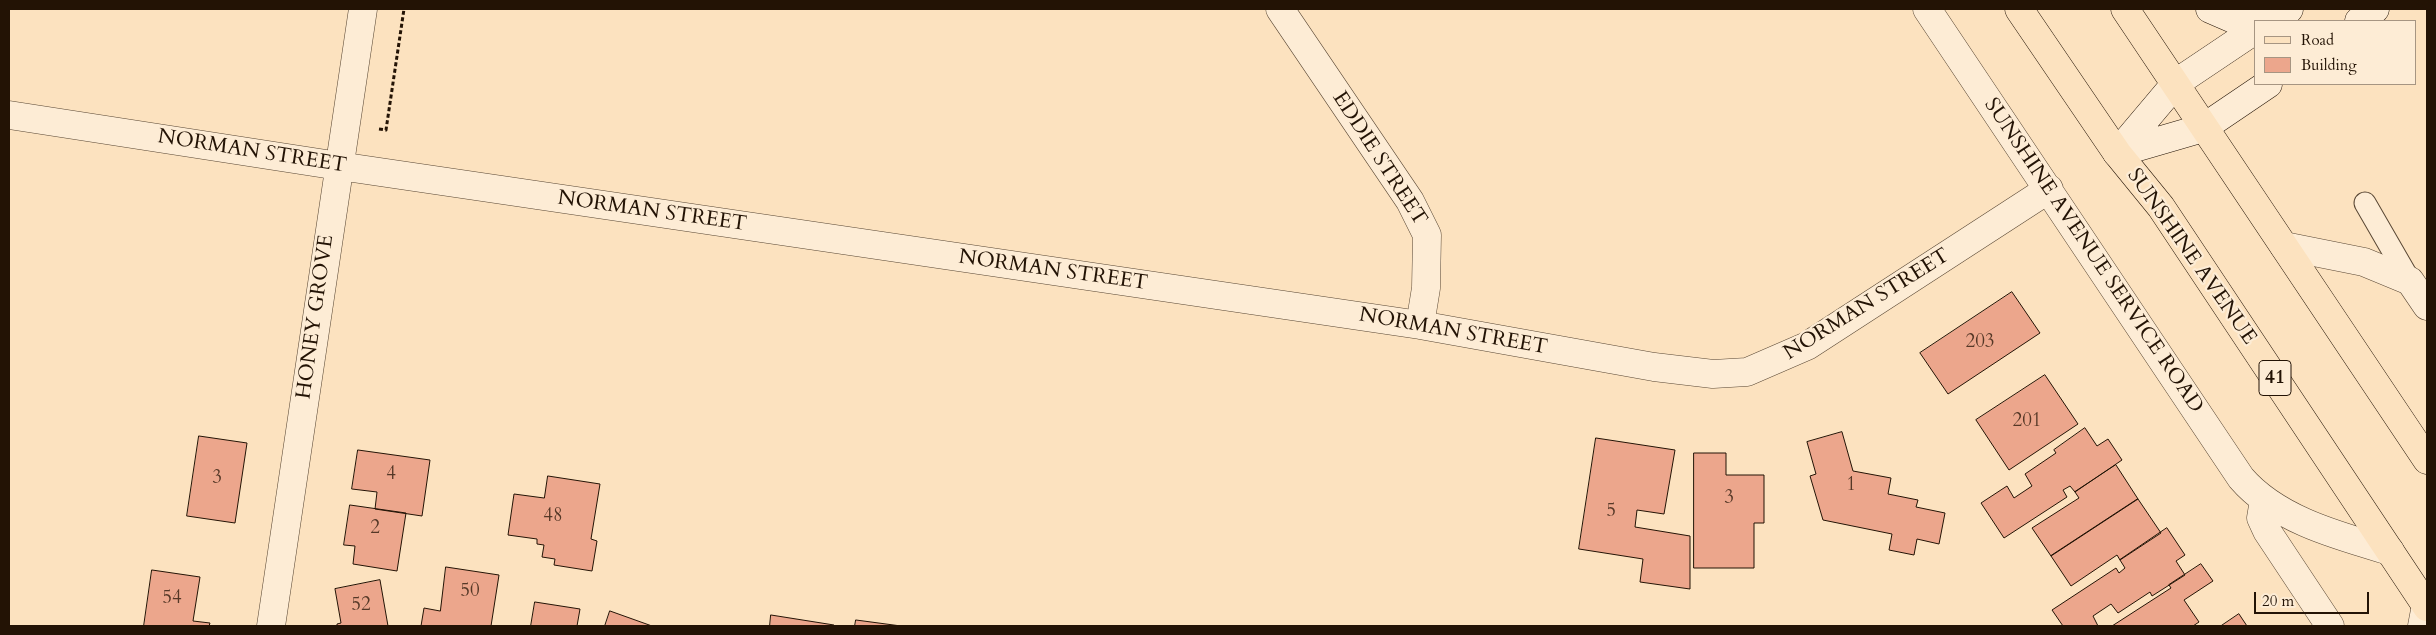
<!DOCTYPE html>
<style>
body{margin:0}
#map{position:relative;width:2436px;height:635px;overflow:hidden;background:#fce2bf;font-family:Cardo,serif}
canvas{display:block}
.frame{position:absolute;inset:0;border:10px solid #231305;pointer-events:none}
.legend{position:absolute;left:2254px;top:20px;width:162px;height:65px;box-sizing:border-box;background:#fdecd5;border:1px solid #a69582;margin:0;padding:6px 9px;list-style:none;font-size:15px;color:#231305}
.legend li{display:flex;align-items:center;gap:10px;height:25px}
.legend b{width:25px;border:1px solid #a69582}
.scale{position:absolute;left:2254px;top:592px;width:115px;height:22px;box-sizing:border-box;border:2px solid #231305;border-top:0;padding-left:6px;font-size:15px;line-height:18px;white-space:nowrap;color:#231305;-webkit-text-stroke:4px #fdecd5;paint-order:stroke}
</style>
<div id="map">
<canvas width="2436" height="635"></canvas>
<div class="frame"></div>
<ul class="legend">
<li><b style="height:6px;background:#fce2bf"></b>Road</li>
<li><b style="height:14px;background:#eca68c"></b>Building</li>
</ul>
<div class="scale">20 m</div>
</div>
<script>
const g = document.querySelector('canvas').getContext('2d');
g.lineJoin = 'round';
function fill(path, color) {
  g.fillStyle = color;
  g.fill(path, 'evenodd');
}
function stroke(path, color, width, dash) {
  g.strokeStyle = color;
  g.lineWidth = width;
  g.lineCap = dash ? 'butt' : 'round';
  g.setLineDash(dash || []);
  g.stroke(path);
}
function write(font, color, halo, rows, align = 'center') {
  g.font = font + ' Cardo,serif';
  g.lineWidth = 4.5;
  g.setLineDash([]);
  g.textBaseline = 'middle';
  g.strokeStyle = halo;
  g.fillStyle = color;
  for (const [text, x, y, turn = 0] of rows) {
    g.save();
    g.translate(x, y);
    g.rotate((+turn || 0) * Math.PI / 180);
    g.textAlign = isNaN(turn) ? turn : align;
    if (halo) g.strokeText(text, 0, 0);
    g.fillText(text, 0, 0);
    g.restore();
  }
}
const building = new Path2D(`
 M2012,292L2040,333L1948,394L1920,353Z
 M2045,375L2078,424L2009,470L1976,420Z
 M2085,428L2097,446L2108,439L2122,460L2075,492L2070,486L2063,490L2067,497L2004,538L1981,503L2007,486L2014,498L2032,486L2025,474L2056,453L2054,450Z
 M1842,432L1853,471L1891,478L1888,494L1918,500L1916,507L1945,513L1939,544L1917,539L1914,555L1889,550L1892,534L1823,520L1810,476L1816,474L1807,442Z
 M199,436L247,443L235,523L187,516Z
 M1596,438L1675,450L1664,514L1637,510L1635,527L1690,536V589L1640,582L1643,559L1579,549Z
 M358,450L430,460L422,516L375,509L377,492L352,489Z
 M1694,453H1726V475H1764V523H1754V568H1694Z
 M2116,465L2138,499L2051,556L2032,528L2079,498L2075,492Z
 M548,476L600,484L591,539L597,541L592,571L554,565L555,559L542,557L544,545L537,544V539L508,535L514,494L544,498Z
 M2138,499L2161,533L2120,560L2117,555L2071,586L2051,556Z
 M350,505L406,513L397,571L353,564L355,546L344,545Z
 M2167,528L2185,555L2176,561L2185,575L2152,596L2150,592L2118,613L2111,604L2093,616L2098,626H2063L2052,610L2116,568L2119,573L2125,568L2120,560Z
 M2201,564L2213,581L2184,600L2199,622L2193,626H2112L2171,588L2169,585Z
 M446,567L499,575L491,626H421L424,608L440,611Z
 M152,570L200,577L193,621L210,623L209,626H144Z
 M380,580L388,626H337V624L341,623L335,589Z
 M535,602L580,609L577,626H531Z
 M610,611L652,626H605Z
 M2239,614L2247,626H2221Z
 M771,615L834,625V626H770Z
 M856,620L901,626H855Z`);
const path = new Path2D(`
 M379,129L386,130L404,9`);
const lane = new Path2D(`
 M2365,203L2410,281`);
const street = new Path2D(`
 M1280,9L1410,201L1427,235L1426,288L1420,325
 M1927,9L2241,478C2277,520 2339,536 2390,551
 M9,115L339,166L1420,325L1654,367L1713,374L1747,372L1807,346L2049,189
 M2284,246L2364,262L2410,281L2427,306
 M2264,500L2261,518L2267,531L2330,626
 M271,626L363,9
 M2422,626L2426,605`);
const secondary = new Path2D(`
 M2210,9L2240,22L2255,23
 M2269,21L2289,9
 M2359,21L2375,9
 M2117,153L2176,83L2255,30
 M2117,153L2203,128L2268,84`);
const primary = new Path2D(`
 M2019,9L2117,153L2161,207L2427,607
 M2125,9L2427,460`);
const numberNames = [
 ["203",1980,343],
 ["201",2027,422],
 ["4",391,475],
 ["3",217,479],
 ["1",1851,486],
 ["3",1729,499],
 ["5",1611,512],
 ["48",553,517],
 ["2",375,529],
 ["50",470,592],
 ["54",172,599],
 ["52",361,606]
];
const shields = [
 [2275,378,32]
];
const shieldNames = [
 ["41",2275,378]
];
const streetNames = [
 ["NORMAN STREET",252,152,9],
 ["EDDIE STREET",1379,159,57],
 ["NORMAN STREET",652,212,8],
 ["SUNSHINE AVENUE SERVICE ROAD",2093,256,56],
 ["SUNSHINE AVENUE",2191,257,55],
 ["NORMAN STREET",1053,271,8],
 ["NORMAN STREET",1867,305,-32],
 ["HONEY GROVE",316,317,-82],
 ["NORMAN STREET",1453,332,10]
];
fill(building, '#eca68c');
stroke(building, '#231305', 1);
stroke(lane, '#594734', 23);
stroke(street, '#594734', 29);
stroke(secondary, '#231305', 29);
stroke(primary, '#231305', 29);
stroke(path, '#231305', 3, [4, 2.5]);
stroke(lane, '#fdecd5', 21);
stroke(street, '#fdecd5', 28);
stroke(secondary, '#fdecd5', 28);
stroke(primary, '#fce2bf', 28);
write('19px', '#553827', null, numberNames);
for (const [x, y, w] of shields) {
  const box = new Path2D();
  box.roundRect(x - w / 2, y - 17.5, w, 35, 4);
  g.fillStyle = '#fdecd5';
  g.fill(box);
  stroke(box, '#231305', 1);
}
write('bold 20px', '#231305', null, shieldNames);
write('21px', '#231305', '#fdecd5', streetNames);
</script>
